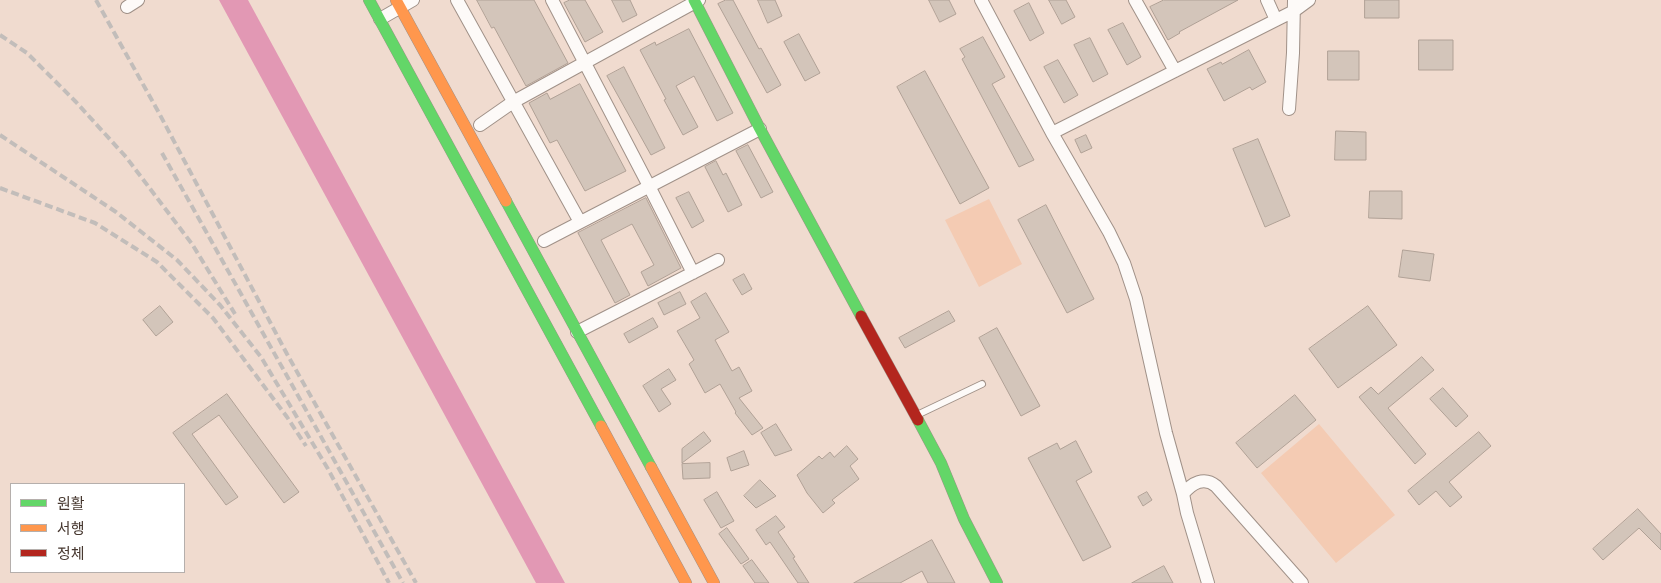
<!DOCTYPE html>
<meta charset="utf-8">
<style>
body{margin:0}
#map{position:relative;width:1661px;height:583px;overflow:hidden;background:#f0dbcf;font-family:"Exo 2","Noto Sans KR",sans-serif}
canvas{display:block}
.legend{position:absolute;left:10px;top:483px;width:175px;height:90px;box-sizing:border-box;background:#fff;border:1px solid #b5afac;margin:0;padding:6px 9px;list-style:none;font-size:15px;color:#473830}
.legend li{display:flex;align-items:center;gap:10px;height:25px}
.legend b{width:25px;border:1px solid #b5afac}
</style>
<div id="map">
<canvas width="1661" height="583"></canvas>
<ul class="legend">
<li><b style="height:6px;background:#63d668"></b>원활</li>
<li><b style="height:6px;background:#ff974d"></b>서행</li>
<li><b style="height:6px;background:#b3261e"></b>정체</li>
</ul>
</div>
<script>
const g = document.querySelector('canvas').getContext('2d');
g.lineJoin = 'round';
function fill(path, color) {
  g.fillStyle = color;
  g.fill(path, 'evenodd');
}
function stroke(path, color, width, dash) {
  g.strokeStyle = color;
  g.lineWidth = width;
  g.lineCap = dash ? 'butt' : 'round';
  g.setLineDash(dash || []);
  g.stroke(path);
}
const green = new Path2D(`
 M989,199L1022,264L979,287L945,220Z
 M1319,424L1395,515L1336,563L1261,473Z`);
const water = new Path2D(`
 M219,0H248L565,583H536Z`);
const building = new Path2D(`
 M477,0H534L568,63L526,86L494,27L492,28Z
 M570,0H585L603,32L585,42L564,3Z
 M612,0H630L637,15L623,22Z
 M726,0H733L759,49L761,48L781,85L767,93L718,4Z
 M758,0H775L782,16L768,23Z
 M929,0H949L956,14L940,22Z
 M1049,0H1066L1075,17L1062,24Z
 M1164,0H1238L1179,32L1180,33L1168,40L1150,7Z
 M1365,0H1399V18H1365Z
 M1029,3L1044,33L1030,41L1014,11Z
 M1123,23L1141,57L1127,65L1108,30Z
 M689,29L733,113L717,121L694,76L676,86L698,127L683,135L664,100L666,99L640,50L655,42L656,45Z
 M799,34L820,73L805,81L784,42Z
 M983,37L1005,77L992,84L1034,160L1019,167L962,59L965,57L960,49Z
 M1090,38L1108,74L1093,82L1074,45Z
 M1419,40H1453V70H1419Z
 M1249,50L1266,82L1252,90L1250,87L1224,101L1207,69L1221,62L1222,64Z
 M1328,51H1359V80H1328Z
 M1058,60L1078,95L1064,103L1044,67Z
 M624,67L665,148L651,155L607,76Z
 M925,71L989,188L960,204L897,87Z
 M580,84L626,171L585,191L557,140L550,143L529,103L547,93L550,99Z
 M1336,131L1366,132V160H1335Z
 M1086,135L1092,148L1081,153L1075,140Z
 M1258,139L1290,216L1265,227L1233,149Z
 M748,145L773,192L761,198L736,151Z
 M716,161L723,175L726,173L742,205L728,212L705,167Z
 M1370,191H1402V219L1369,218Z
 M689,192L704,221L692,228L676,198Z
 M646,198L681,268L648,286L641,272L654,265L632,224L601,240L630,295L615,303L578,233Z
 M1046,205L1094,299L1067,313L1018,220Z
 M1403,250L1434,254L1430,281L1399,277Z
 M744,274L752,289L742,295L733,280Z
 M680,292L686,304L664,315L658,303Z
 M706,293L729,332L715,340L732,371L739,367L752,391L739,398L763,428L752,435L735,413L736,412L720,384L705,393L689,364L694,360L677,331L700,318L691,302Z
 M160,306L173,322L156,336L143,320Z
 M1368,306L1397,345L1338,388L1309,349Z
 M949,311L955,321L905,348L899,338Z
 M653,318L658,327L629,343L624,334Z
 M997,328L1040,406L1021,416L979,338Z
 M1422,357L1434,370L1388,408L1426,454L1415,464L1359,397L1371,387L1378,394Z
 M669,369L676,380L661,389L671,404L659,412L643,386Z
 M1443,388L1468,416L1456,427L1430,399Z
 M227,394L299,492L284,503L219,415L192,434L238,497L226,505L173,433Z
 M1295,395L1316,420L1257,468L1236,443Z
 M776,424L792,450L775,456L761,433Z
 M704,432L711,441L682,463V449Z
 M1479,432L1491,446L1449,482L1462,497L1450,507L1436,491L1419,505L1408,491Z
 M1076,441L1092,472L1076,481L1111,547L1083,561L1028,458L1057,443L1060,449Z
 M847,446L858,459L850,466L859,479L832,500L835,503L823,513L807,493L797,475L819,456L822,459L830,452L834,457Z
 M744,451L749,465L731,471L727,458Z
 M710,463V478L683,479L682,464Z
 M760,480L776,496L756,508L744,496Z
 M717,492L734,521L721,528L704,500Z
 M1147,492L1152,500L1143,506L1138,497Z
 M1638,509L1661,534V550L1639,528L1603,560L1593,549Z
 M776,516L785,527L778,532L795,557L793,558L809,583H798L770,542L766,545L756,530Z
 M727,528L749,559L741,564L719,534Z
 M932,540L955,583H928L922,571L900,583H854Z
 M752,560L769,583H755L743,566Z
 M1164,566L1173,583H1132Z`);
const lane = new Path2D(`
 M917,415L982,384`);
const street = new Path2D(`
 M457,0L580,222
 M552,0L649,186L693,273
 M981,0L1052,133L1109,232L1124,263L1136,299L1166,433L1183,494
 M1135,0L1175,71
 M1267,0L1276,20
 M127,7L138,0
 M380,19L413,0
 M1289,109L1293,53L1294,0
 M480,125L513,102L699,0
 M1052,133L1294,11L1309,0
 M544,241L760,129
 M577,332L718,260
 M1208,583L1187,513L1183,494C1192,483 1204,476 1216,486L1302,583`);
const fast = new Path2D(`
 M369,0L601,426
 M694,0L760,129L861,316
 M506,201L651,467
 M918,420L941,463L964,519L997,583`);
const slow = new Path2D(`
 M396,0L506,201
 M601,426L686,583
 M651,467L714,583`);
const jam = new Path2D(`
 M861,316L918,420`);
const rail = new Path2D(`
 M96,0L159,113L287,354L416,583
 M0,35L27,53L76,102L126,157L192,244L235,314
 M0,135L116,212L177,260L220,305L261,357L328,469L389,583
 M162,153L403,583
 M0,188L95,223L157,262L213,318L287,417L306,446`);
fill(green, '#f4cbb3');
fill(water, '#e298b4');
fill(building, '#d3c5ba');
stroke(building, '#b0a196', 1);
stroke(lane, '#a09188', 8);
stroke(street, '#a09188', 14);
stroke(fast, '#a09188', 12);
stroke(slow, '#a09188', 12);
stroke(jam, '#a09188', 12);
stroke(lane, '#fdfaf8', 6);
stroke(street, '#fdfaf8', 12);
stroke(fast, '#63d668', 11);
stroke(slow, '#ff974d', 11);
stroke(jam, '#b3261e', 11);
stroke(rail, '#c2bdba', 4, [8, 4]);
</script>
